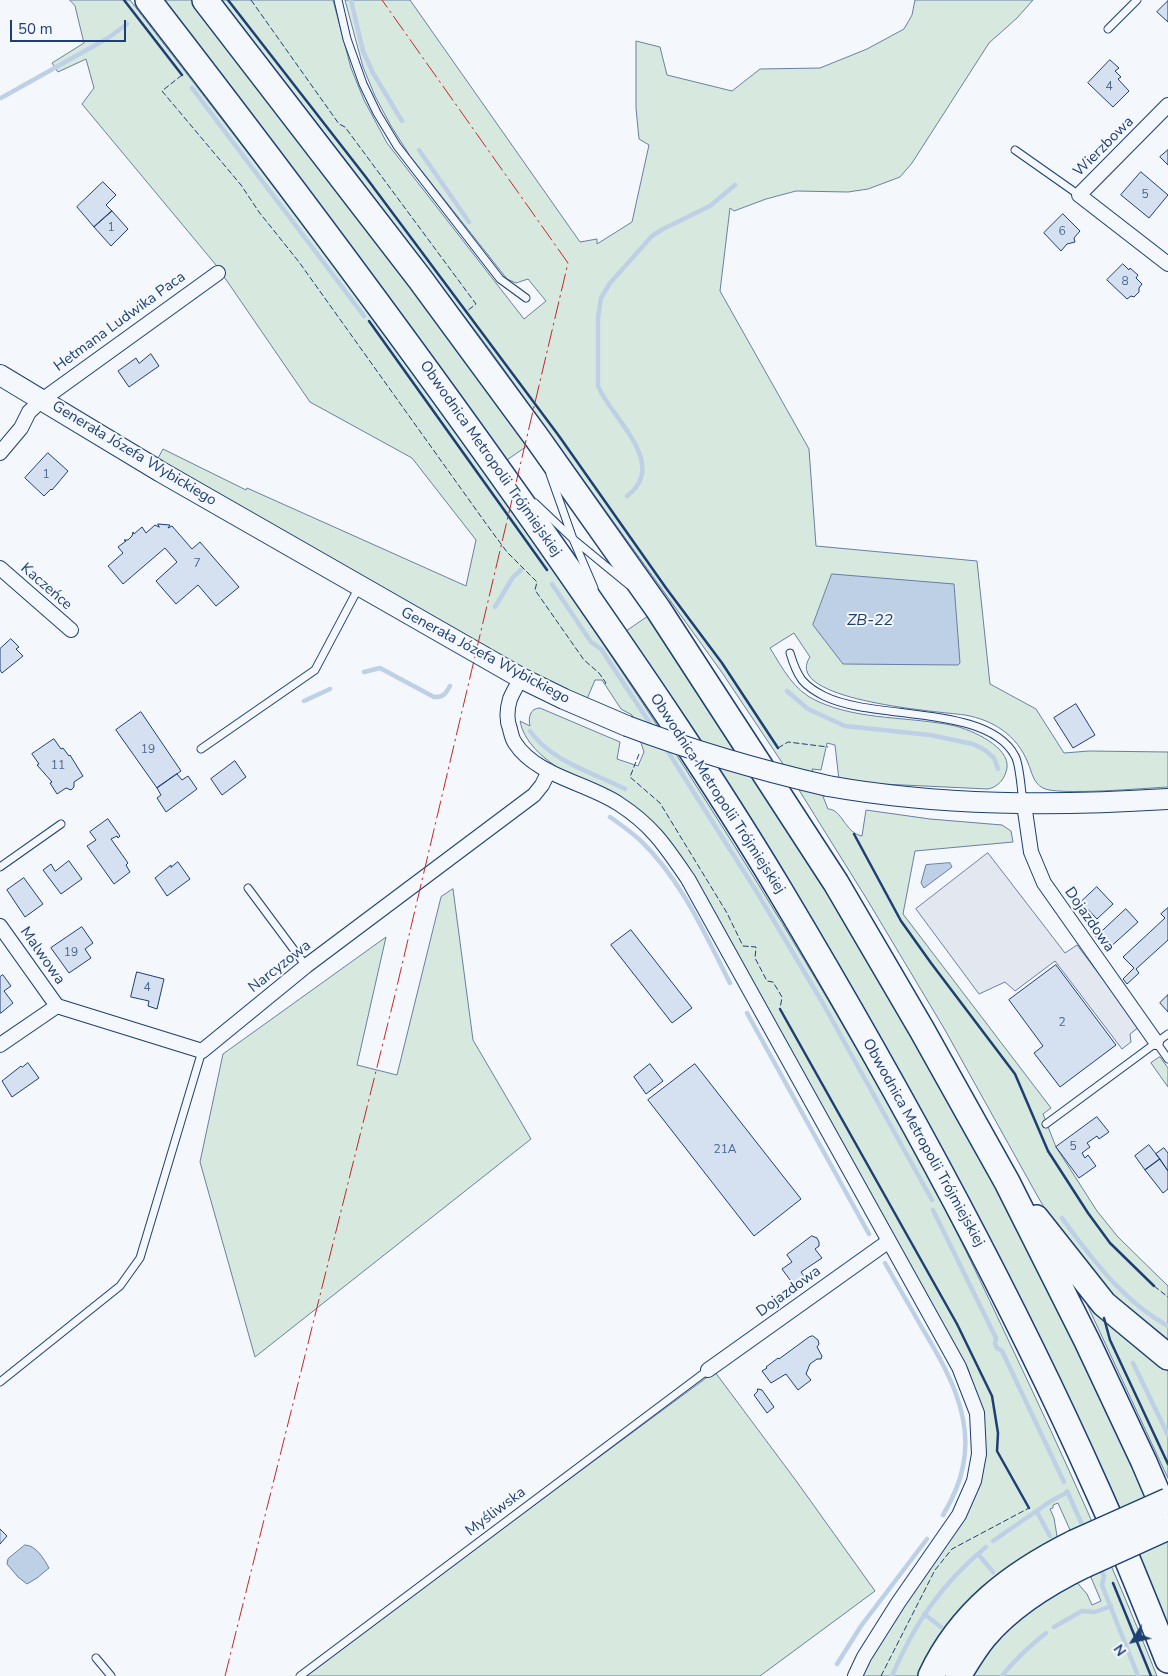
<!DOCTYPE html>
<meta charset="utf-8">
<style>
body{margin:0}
#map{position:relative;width:1168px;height:1676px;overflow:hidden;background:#f4f7fb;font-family:"Nunito Sans",sans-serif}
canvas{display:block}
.north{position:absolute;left:1108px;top:1616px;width:50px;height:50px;-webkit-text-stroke:4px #f4f7fb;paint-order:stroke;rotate:235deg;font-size:14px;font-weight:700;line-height:20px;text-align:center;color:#1d3f73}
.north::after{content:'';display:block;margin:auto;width:18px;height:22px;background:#1d3f73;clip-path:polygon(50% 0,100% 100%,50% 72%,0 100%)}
.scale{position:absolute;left:10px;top:20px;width:116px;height:22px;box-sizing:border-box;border:2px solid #1d3f73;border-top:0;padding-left:6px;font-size:15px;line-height:18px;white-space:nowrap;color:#1d3f73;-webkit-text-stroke:4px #f4f7fb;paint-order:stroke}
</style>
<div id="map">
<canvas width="1168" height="1676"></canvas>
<div class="north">N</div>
<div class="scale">50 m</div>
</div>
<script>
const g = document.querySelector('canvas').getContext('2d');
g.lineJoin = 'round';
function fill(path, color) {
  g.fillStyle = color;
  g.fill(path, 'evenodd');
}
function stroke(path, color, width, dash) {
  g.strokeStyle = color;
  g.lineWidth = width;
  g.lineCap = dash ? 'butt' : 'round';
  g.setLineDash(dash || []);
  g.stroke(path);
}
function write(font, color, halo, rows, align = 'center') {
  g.font = font + ' "Nunito Sans",sans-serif';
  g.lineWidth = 4;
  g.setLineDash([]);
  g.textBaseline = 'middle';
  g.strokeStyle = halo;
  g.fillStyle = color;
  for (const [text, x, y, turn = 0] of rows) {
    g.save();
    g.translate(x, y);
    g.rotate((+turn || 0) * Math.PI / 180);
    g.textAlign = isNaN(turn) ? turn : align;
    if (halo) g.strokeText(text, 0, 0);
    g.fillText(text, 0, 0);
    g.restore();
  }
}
const green = new Path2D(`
 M70,0H130C172,55 215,110 257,165C353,291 447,419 538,549C674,744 801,946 916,1154C951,1218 982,1284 1013,1350C1064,1457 1113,1566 1157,1676H967L999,1633L1073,1578L1087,1594L1092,1605L1101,1601L1090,1575L1108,1566L1089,1522L1070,1530L1058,1503L1053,1505V1508L1050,1509L1054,1518L1058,1542L922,1676H861L870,1656L962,1517L981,1407L968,1369L705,896C688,867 671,836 644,814C638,810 630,807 624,803C591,786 527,761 520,721L530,726C528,718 530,708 540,708L620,742L617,759L638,766L644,752L632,715L621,709L602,680H595L587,699L547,682L157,460L163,449L246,490L247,488L466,586L476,540L412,458L310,402L216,265L82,104L94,88L86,59L58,72L52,63L84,43L75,6Z
 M159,0H193L313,155L530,444L504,462Z
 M222,0H333L351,68L364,100L387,143L524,319L546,301L528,279L516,283L507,279L410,156L391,126L375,96L363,67L345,0H410L580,242L597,239V244L632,222L649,145L639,139L636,108V41L660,47L667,75L732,91L760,69L820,68L867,49L904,29L912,15L915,0H1033L1017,18L989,43L912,163L900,177L868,189L848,192L796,191L766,199L734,211L730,208L720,291L809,449L816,546L977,561L990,684L1036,709L1064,753L1089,751L1168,752V787C1147,788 1056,796 1043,788C1033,783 1032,772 1028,763C1017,735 993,720 965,715C944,712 780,701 810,657L794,633L770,648C783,669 794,691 817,701C860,721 910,716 955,726C972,730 1010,747 1007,768C1005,779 998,787 988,789L861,783L839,780L835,745L827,743L821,770L812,769L828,809C842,809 845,833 862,836L866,810L930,819L1002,825L1011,831L1013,842L915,851L903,914L1051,1108L1043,1114L1056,1147L1097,1211L1118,1237L1168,1286V1345L1121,1309L1058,1231L1038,1197L945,1030L868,901L781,761L723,674L490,350L351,167Z
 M650,615L793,830L1008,1202L1168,1537V1631L1087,1444L624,633Z
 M453,889L473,1040L531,1139L255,1357L200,1162L223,1054L386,937L357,1065L397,1075L441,897Z
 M1160,1057L1168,1068V1087L1151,1063Z
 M1081,1291L1168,1363V1478Z
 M715,1372L797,1482L875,1591L760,1676H303Z`);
const parking = new Path2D(`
 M988,853L1065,953L1077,945L1139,1027L1130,1034L1131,1042L1122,1049L1055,961L1015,991L1005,982L979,994L916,909Z`);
const water = new Path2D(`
 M832,574L954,584L960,663L958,665L843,664L813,625Z
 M950,863L952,867L924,888L921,883L926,865Z
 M25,1545C36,1545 44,1559 49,1568L37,1578L27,1584L18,1577L7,1564L8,1559Z`);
const stream = new Path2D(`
 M351,0L363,51L373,73L402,121
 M192,88L364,316
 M1,98L108,38L127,24
 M419,150L469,222
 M627,496C670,464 611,418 598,386V318L601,298L610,283L652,236L663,229L710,206L735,185
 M552,584L591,642L601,649L653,728
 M495,607L513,577L521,570
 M364,672L380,668L434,697C443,698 446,693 450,686
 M787,691L808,709L845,726L930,735L973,744L985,750L994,758L998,769
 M304,701L330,689
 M530,731C552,762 592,772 625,789
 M665,747L755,889L821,1000L932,1200
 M610,817C620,824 631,832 640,840C681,879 705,934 730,983
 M747,1013L869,1234
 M933,1210L996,1338L995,1344L997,1348L1002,1351L1064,1482
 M1062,1218C1091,1258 1124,1302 1168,1326
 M885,1263C897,1284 909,1305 921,1326C946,1368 974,1415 963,1466C960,1483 952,1500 943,1515
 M1133,1363L1168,1435
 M1067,1491L1085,1531
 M1037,1512L1050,1536
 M993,1541L1051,1501L1068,1492
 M978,1554L993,1572
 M1099,1566L1104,1576L1102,1585L1138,1676
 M924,1614L941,1627
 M1054,1627L1082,1611L1095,1612L1111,1606
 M837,1664L861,1626L927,1539
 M892,1676C914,1624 942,1583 986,1547
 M1002,1676C1015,1659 1030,1646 1046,1633`);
const building = new Path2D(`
 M1168,1V22L1157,12Z
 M1110,60L1119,68L1115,71L1121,77L1118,79L1129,91L1113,107L1088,83Z
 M1168,150V165L1160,157Z
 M1141,172L1168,195L1149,218L1121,195Z
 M103,182L116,195L106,205L112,211L94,227L77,207Z
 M112,211L128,229L111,246L94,227Z
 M1063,214L1080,231L1074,238L1075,242L1067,244L1061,251L1044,233Z
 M1123,264L1129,270L1130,268L1138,275L1136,278L1142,284L1139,288V292L1134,297L1131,296L1127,299L1107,280Z
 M151,354L159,366L129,387L118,371L136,358L139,363Z
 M48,453L68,471L52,490L51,489L44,496L25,478Z
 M158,524L170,525L168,528L172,526L192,549L200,542L239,587L216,606L198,585L176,604L156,581L177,562L165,548L123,584L108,566L123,553L118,547L126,541L124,540H128L132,536L133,532L134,534L142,527L146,533L155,525L159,527Z
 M11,639L19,647L16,649L23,656L2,673L0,670V649Z
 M1076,704L1095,735L1073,748L1054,718Z
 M141,712L181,771L157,788L116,730Z
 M54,739L61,749L63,748L69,756L70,755L83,776L74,782V787L71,790L66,788L57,794L50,783L52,782L37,765L39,764L32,754Z
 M235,761L246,777L222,795L211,779Z
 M177,774L182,780L188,776L197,789L166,812L157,798L161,795L157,788Z
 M108,819L120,836L118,838L117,836L111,839L128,863L126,865L130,872L114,884L87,846L96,840L90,832Z
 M69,861L82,879L61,894L43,870L51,864L55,871Z
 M178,862L190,879L167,896L155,878L171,865V867Z
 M24,878L43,904L25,917L7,890Z
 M1097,887L1113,904L1097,919L1081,902Z
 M1168,908V940L1136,969L1139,973L1127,984L1123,979L1134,968L1123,957L1165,918L1161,914Z
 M1126,909L1138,922L1107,950L1096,937Z
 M82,927L93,943L85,949L91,958L69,973L51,948Z
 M631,930L692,1008L672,1023L611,945Z
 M1056,965L1116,1045L1060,1087L1034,1053L1043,1046L1009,1000Z
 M137,972L164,979L157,1009L148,1006L149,1001L131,997Z
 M3,975L11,986L4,991L13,1003L1,1013H0V977Z
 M1168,995V1012L1160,1003Z
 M28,1063L39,1078L12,1097L2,1081L21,1066L22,1067Z
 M650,1064L663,1081L646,1094L634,1077Z
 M695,1064L801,1199L754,1236L648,1100Z
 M1097,1117L1109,1132L1099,1139L1097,1136L1087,1143L1090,1147L1082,1153L1085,1158L1088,1155L1096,1166L1079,1178L1056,1147Z
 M1149,1145L1160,1159L1145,1170L1135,1156Z
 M1164,1148L1168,1153V1171L1156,1154Z
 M1160,1159L1168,1171V1189L1163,1193L1145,1170Z
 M812,1236L817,1238L819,1242V1246L815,1249L822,1258L801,1272L804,1276L793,1284L782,1269L792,1262L787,1255Z
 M813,1336L818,1340L819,1344L817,1347L822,1356L821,1359H817L810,1364L806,1374L811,1380L798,1390L786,1374L771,1383L762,1371L767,1368L766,1367L778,1358L779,1359L809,1337Z
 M758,1389L762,1390L774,1407L767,1413L754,1395L757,1392Z
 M0,1529L7,1536L0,1544Z`);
const lane = new Path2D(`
 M338,0L347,39L363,84L377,113L397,146L500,279L526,298
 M1108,29L1137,0
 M1015,150L1079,195
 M550,474L573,539L594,588
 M535,503L573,539L629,585
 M790,653C793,663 796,672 802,680C808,687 816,692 824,696C874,721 988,704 1015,756C1020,764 1021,790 1023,801
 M201,749L315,670L359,587
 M0,867L61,824
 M248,888L306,966
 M1156,1042L1168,1059
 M1046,1124L1168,1034
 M0,1382L120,1286L140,1258L202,1051
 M96,1658L111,1676
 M300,1676L708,1370`);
const street = new Path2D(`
 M1168,105L1079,195L1168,264
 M0,453L21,428L29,412L42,400L218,273
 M0,568L71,630
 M521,678C517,685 513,692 510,699C507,709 506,719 510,729C511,733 512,739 515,743C536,776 588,783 619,804C653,826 666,847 688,879L959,1367L977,1413L979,1454L974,1481L959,1515L898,1603L864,1657L855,1676
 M1024,804L1031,852L1044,883L1156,1042
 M0,926L57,1006
 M0,1045L57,1006L202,1051L306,966L534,795L542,785L549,771
 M708,1370L889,1241`);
const secondary = new Path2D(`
 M0,375L161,472L521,678L564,699L627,726
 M828,786C940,806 1054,806 1168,799`);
const highway = new Path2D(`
 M148,0C292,186 433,375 568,569C641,674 713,779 779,889C895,1083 1004,1281 1096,1487C1122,1544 1145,1602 1168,1660
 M205,0L420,279L537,438L658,609L836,883L922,1030L1007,1182L1087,1341L1144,1462L1168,1518
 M1036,1218L1104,1304L1168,1357
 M931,1676C961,1612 1012,1574 1074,1543
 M958,1676C966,1663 974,1649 984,1637C1011,1605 1047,1583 1084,1565`);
const secondaryBridge = new Path2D(`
 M627,726C693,751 759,770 828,786`);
const highwayBridge = new Path2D(`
 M1074,1543L1168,1501
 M1084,1565L1168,1527`);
const fence = new Path2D(`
 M251,0L339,124L345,127L476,304L467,311
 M182,75L162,91L241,185L259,212L299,262L487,525L507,552L537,582L535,590L584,660L599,673L606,683L603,685
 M778,748L788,742L828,747
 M639,754L630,777L660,803L727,913L743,946L756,947L755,958L767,981L773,982L782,997L780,1009
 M1154,1286L1168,1297
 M881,1676L935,1570L952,1549L1029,1508`);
const wall = new Path2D(`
 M124,0L182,75
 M228,0L365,176L559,436L666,588L722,663L778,748
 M369,321L547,570
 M854,834L901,921L931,963L1015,1074L1048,1151L1088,1213L1110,1243L1154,1286
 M780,1009L957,1324L992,1396L998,1433L997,1451L1029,1508
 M1104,1318L1110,1340L1168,1464
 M1113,1583L1151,1676`);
const power = new Path2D(`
 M225,1676L393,1003L568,263L382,0`);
const numberNames = [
 ["4",1109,87],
 ["5",1145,195],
 ["1",111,228],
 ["6",1062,232],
 ["8",1125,282],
 ["1",46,475],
 ["7",197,564],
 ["19",148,750],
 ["11",58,766],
 ["19",71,953],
 ["4",147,988],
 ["2",1062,1023],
 ["5",1073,1147],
 ["21A",725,1150]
];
const streetNames = [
 ["Wierzbowa",1104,147,-45],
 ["Hetmana Ludwika Paca",120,322,-36],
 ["Generała Józefa Wybickiego",134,454,31],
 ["Obwodnica Metropolii Trójmiejskiej",490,459,55],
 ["Kaczeńce",46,587,41],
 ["Generała Józefa Wybickiego",485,656,28],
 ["Obwodnica Metropolii Trójmiejskiej",717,794,57],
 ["Dojazdowa",1089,920,55],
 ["Malwowa",42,956,55],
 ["Narcyzowa",280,967,-38],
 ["Obwodnica Metropolii Trójmiejskiej",923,1143,61],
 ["Dojazdowa",789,1292,-36],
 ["Myśliwska",496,1512,-37]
];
const waterNames = [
 ["ZB-22",870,621]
];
fill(green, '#d7e8df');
stroke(green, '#687fa3', 1);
fill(parking, '#e3e8f0');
stroke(parking, '#687fa3', 1);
fill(water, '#bed0e5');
stroke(water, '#687fa3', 1);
stroke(stream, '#bed0e5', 4.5);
fill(building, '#d5e0f0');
stroke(building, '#1d3f73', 1);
stroke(lane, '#1d3f73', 9);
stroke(street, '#1d3f73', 16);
stroke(secondary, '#1d3f73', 22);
stroke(highway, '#1d3f73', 28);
stroke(lane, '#f4f7fb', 7);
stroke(street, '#f4f7fb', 14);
stroke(secondary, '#f4f7fb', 20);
stroke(highway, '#f4f7fb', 25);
stroke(secondaryBridge, '#1d3f73', 22, []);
stroke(highwayBridge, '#1d3f73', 28, []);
stroke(secondaryBridge, '#f4f7fb', 20);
stroke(highwayBridge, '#f4f7fb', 25);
stroke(fence, '#1d3f73', 1, [6, 2.5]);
stroke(wall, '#1d3f73', 2.5);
stroke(power, '#c62828', 1, [18, 4, 2.5, 4]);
write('12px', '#4b6792', null, numberNames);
write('15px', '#1d3f73', '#f4f7fb', streetNames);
write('italic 16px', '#1d3f73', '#f4f7fb', waterNames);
</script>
